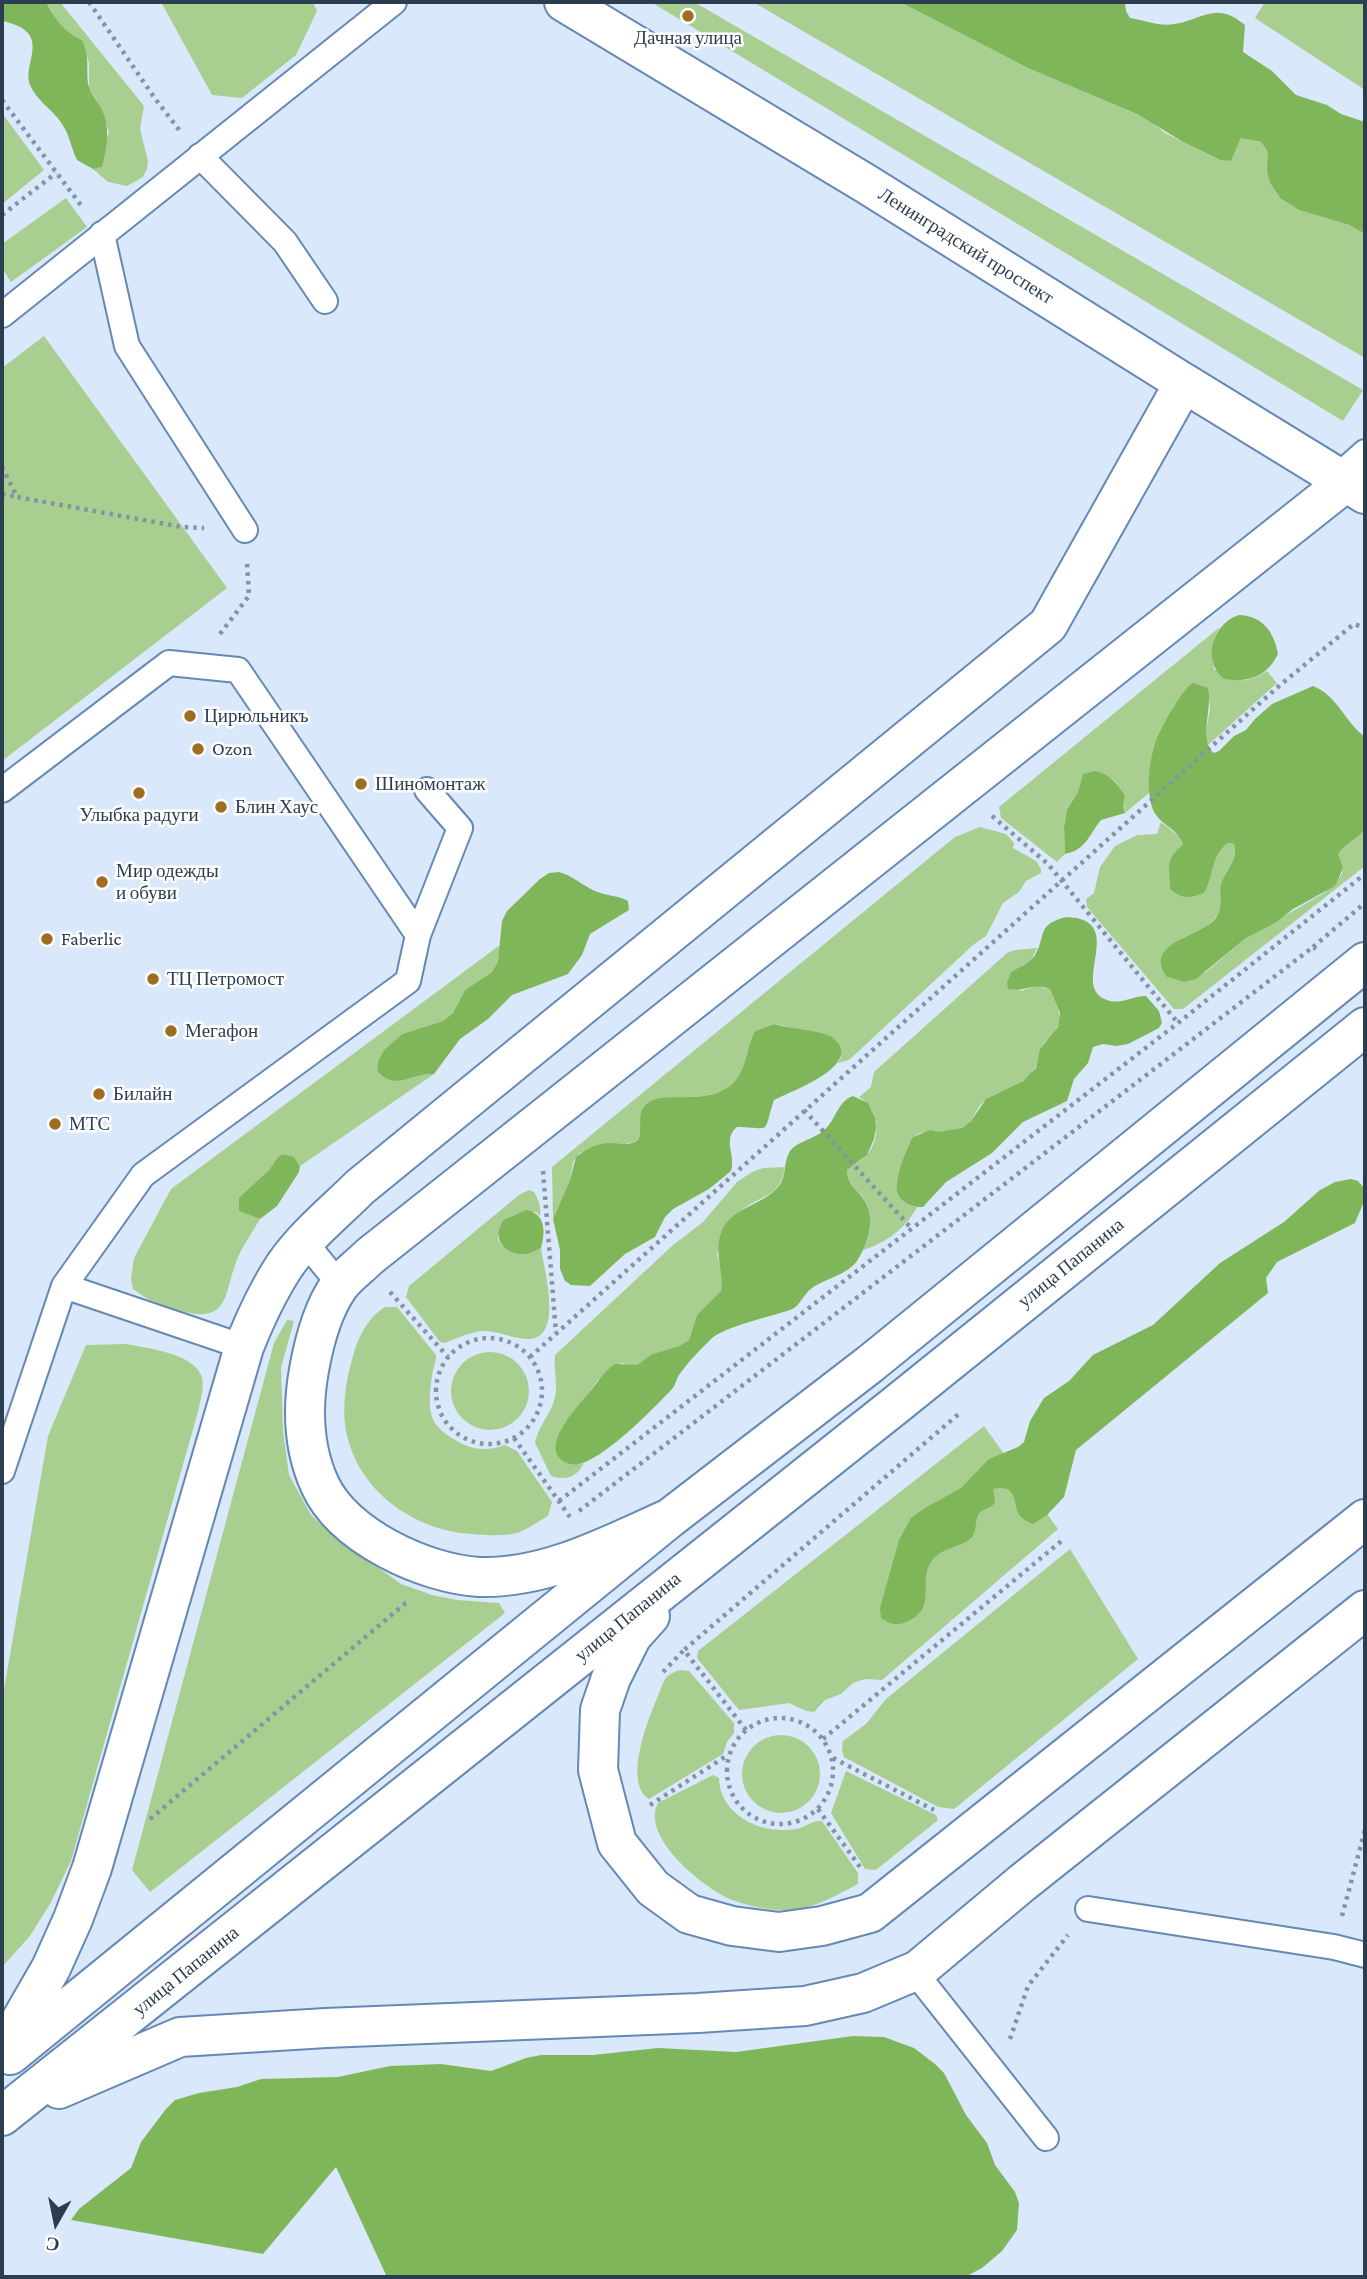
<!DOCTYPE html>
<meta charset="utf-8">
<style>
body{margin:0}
#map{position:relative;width:1367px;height:2279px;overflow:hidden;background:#d9e8fb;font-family:"Crimson Pro",serif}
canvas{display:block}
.frame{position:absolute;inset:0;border:4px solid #2d3d50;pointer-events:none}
.north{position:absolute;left:21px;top:2188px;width:70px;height:70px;-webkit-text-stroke:5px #fff;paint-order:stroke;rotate:189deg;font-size:19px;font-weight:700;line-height:28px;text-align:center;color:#2d3d50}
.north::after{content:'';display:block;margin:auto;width:24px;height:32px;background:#2d3d50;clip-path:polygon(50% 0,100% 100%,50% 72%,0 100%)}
</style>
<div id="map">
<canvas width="1367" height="2279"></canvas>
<div class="frame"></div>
<div class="north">С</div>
</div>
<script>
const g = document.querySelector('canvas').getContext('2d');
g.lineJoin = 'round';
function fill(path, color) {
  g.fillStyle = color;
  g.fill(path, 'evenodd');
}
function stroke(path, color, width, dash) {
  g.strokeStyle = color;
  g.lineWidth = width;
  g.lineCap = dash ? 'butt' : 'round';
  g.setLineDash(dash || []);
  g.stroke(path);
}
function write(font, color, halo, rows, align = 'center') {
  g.font = font + ' "Crimson Pro",serif';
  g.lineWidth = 5;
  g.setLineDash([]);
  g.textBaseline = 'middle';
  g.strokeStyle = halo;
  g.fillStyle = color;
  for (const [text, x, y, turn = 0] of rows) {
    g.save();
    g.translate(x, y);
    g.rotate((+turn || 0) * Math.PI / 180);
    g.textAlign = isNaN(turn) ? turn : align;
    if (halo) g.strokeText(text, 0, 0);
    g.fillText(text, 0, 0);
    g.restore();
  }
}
const green = new Path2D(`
 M46,2H60L144,106L140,129L148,161L147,169L143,177L127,186L108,182L93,169L102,167L105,141L109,133L102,110L89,88V63L82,40C61,30 58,22 46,2Z
 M161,2H313L317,11L296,55L242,98L212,95Z
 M651,2H694L1363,390L1343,421Z
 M753,2H900L1030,69L1148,119L1165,133L1211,156L1220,160L1231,161L1241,138L1261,142L1268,152L1270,183L1282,200L1299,210L1349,225L1365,234V358Z
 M1265,2H1365V90L1255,18Z
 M2,113L44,170L2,204Z
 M66,198L87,227L11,282L2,268V244Z
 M44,336L227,588L2,761V368Z
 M1220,627C1211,640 1212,654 1214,669C1238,681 1243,686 1267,671L1277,683L1208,745L1205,740L1210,708L1208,688L1174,705L1154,747L1149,793L1125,813L1123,807L1125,796C1113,775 1107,772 1083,774L1078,792L1067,808L1064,827L1065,854L1057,862L1001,818L999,807Z
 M1161,822L1181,838L1183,844C1168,857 1170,871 1170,889C1182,900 1190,898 1204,893C1209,875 1212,854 1228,843L1234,844C1238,863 1227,865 1223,881C1220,888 1224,896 1222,903C1217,926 1198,929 1181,939L1167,977L1184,982L1206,972L1246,938L1324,893L1337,883L1342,873L1341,863L1337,854C1345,844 1357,839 1365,829V866L1183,1009H1174L1087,907L1086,899L1094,893L1100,867L1115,846L1137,835L1157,834Z
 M980,827L1006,834L1014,843L1013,848L1036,861L1041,869V873L1026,881L1019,892L1003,903L986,936L973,945L849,1060L838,1063L841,1058L837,1042L828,1035L774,1024L755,1031C749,1043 750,1057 744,1068C722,1111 682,1089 646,1104C637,1116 643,1128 638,1140L623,1145L607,1143L580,1153L573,1162L570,1180L553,1219L552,1167L955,837Z
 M500,945L498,961L492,972L465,990L453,1013L443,1021L402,1034L385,1049L377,1071C396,1092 410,1073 434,1074L300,1166L294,1157L284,1154C276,1159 274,1165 268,1171C253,1185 248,1191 239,1211L260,1219C253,1231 244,1244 238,1257C224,1290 231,1325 182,1311C159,1305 152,1303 133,1289L131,1279L134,1258L171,1189Z
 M1037,948L1031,960L1011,972L1020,991L1037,986L1050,989C1056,1005 1066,1018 1053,1034C1050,1038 1045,1041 1042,1046C1039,1052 1039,1060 1036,1066C1027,1086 999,1089 983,1102C975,1109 974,1122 963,1127C932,1142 914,1113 903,1163C901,1175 897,1183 898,1195L907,1203L917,1207C906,1228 886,1243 863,1250C872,1235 873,1215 864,1199C857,1188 847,1185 847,1170C854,1164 864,1160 869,1152C882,1134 877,1108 859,1097L871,1087L874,1072L1007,953L1015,950Z
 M785,1167C780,1198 763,1194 743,1209C735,1216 723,1244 717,1254L722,1271L721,1291L697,1315L689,1340L679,1346L652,1354L637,1365L631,1366L621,1363C613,1369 605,1374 598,1380C594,1384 592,1389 588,1394C577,1408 542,1441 563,1460C569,1466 576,1466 584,1463C577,1477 566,1481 551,1476L535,1443C538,1427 549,1416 554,1401C559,1385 553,1371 555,1355L672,1246L703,1222L737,1182L752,1172L763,1168Z
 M529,1190L534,1192C539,1200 541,1208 540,1216L536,1212C516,1211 497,1217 498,1240C509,1257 526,1255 541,1248C544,1269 564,1338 529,1339C512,1339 497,1330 481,1331C468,1333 456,1339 444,1343L440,1342L406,1297L409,1286L519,1195Z
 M385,1307H397L436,1355C436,1362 433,1368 432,1376C428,1409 426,1424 457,1441C474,1451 488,1451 505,1445L517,1451L552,1502L548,1516C539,1521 529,1528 520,1532C506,1537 486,1535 472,1534C417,1531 362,1494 348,1439C341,1414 345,1384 352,1360C357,1339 367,1318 385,1307Z
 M287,1320L294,1321L281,1368L283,1431L289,1475L311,1515L329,1532L401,1584L432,1595L457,1600L499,1603L505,1613L150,1892L132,1870L274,1343Z
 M126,1344C146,1348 192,1353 201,1375C205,1385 201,1397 199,1408L71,1861L50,1904L30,1936L2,1967V1701L48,1436L86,1345Z
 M451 1391a39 39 0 1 1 78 0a39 39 0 1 1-78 0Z
 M984,1426L1058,1529L882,1680L865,1679L853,1683L841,1694L825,1700L814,1712L806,1711L789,1703L739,1710L697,1658L698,1651Z
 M1070,1549L1138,1659L954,1809L938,1807L844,1757L842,1751L843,1741L866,1724L886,1699Z
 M680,1670L689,1671L734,1723V1733L727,1742L723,1754L649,1799C623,1782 648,1720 657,1698C660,1692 662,1683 666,1678C669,1674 676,1671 680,1670Z
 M742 1774a39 39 0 1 1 78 0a39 39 0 1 1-78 0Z
 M846,1771L936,1815L938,1820L876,1870L865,1869L831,1813Z
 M713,1775L719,1778C720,1816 762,1835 796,1829C806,1827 812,1820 822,1821L858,1873V1884C833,1897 811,1911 782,1910C766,1910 745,1905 730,1899C702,1887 640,1836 658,1803Z`);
const forest = new Path2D(`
 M2,2H46C56,20 63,31 82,40C90,56 86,68 88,84C90,93 97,101 101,108C111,127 107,147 102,167L93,169L77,160C72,150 70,138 65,129C57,112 37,102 30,85C24,70 38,51 30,36C25,27 12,23 2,21Z
 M900,2H1125L1126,11L1130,18C1144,20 1160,27 1174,24C1202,20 1216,0 1245,25L1243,52L1272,71L1296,95L1327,105L1341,114L1365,122V234L1349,225L1299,210L1281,199L1270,183L1267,171L1268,152L1261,142L1241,138L1231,161L1220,160L1183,142L1139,115L1030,69Z
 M1239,615C1263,616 1274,632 1278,654C1267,677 1248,683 1224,679C1201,660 1213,623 1239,615Z
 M1193,683L1208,688C1213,707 1198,742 1214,753L1219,751L1234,736L1246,730L1255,719L1272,704L1313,686C1337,695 1345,722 1365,737V829C1357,840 1345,843 1338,854L1343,867L1337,883L1333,887L1293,909L1275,923L1246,938L1196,979L1184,982L1167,977C1141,941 1205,937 1217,916C1225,903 1217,891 1223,879C1229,866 1238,859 1234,844L1228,843C1210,856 1214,876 1204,893C1190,898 1182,900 1170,889C1170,865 1164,862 1183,844C1178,828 1157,824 1152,807C1146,788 1149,766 1154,747C1157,734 1182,688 1193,683Z
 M1095,771C1110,774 1118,784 1125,796L1123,807L1125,813L1101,820C1089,835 1086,850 1065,854L1064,827L1067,809L1078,792L1083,774Z
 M559,872C573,876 582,885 595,891C606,896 617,895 628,901L629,910L590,934L582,955L568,974L512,995L488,1019L460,1039L434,1074C410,1073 396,1092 377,1071L379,1059L385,1049L402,1034L443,1021L453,1013L465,990L492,972L498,961L502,921L507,911L540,879L549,873Z
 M1066,917C1130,919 1068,987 1107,1000C1120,1005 1133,996 1146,996L1159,1011L1162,1023L1159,1028L1128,1044L1116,1046L1103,1044L1093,1047L1088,1063L1074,1079L1067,1101L1023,1122L992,1153L946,1182L923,1207C913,1208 898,1201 897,1190C895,1179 907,1146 913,1137L930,1130L939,1132L962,1128L971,1121L986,1099L1023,1081L1036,1068L1040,1049L1058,1027L1060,1013L1050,989C1033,982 1026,992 1008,989L1007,983L1011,972C1019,967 1030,963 1035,955C1047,934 1036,925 1066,917Z
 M774,1024C791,1029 811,1029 828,1035C833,1037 837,1041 840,1046C851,1070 790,1092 774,1100C762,1135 774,1128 737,1127C722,1139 736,1155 731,1171L709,1189L673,1209L665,1217L655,1237L625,1254L590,1286L571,1285L565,1281L560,1269V1250L553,1219L570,1180L576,1157C585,1150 597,1143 609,1143C621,1143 627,1147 638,1140C643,1130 637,1118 643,1108C658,1085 708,1111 735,1081C748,1066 746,1048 755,1031Z
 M853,1096L868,1103L875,1118L876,1128L874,1139L867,1155L847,1170C847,1184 855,1187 862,1197C877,1217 869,1242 857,1261C848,1274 825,1279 812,1288C803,1294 801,1306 790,1310C772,1316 723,1327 711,1339C700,1350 688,1362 679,1375C676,1379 676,1385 672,1389C656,1406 592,1473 569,1464C535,1451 576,1408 587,1395C597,1384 602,1373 615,1364L637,1365L652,1354L679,1346L689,1340L697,1315L721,1291C724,1271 714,1253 721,1233C730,1207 763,1206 779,1186C787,1176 783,1162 790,1151C798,1141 813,1139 822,1132C836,1122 836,1102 853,1096Z
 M283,1154L294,1157L300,1166L299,1172L277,1206L260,1219L239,1211V1198L269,1170L279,1156Z
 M1351,1179L1358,1181L1365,1189V1199L1355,1223L1277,1262L1266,1278L1268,1293L1076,1450L1064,1497L1047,1515L1033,1524C1028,1522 1021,1519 1018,1513C1013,1499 1016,1484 993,1489L995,1503C990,1509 982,1508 978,1515C974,1524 978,1533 969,1540C959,1547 944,1548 935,1557C914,1578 941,1608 906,1622C896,1626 890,1624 881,1618L880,1608L899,1540L911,1518L925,1508L961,1488L989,1459L1018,1447L1024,1442L1030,1421L1044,1398L1069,1381L1093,1355L1153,1325L1220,1263L1284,1222L1320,1190L1335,1182Z
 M526,1210C545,1213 546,1231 541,1248C536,1250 531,1253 526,1254C504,1256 489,1236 505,1219Z
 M853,2036L884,2037L914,2048L935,2064L944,2073L966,2115L987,2143L995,2165L1015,2192L1019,2203L1017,2230L1002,2251L982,2268L965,2277H387L336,2167L263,2254L71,2220L79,2209L131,2168L141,2142L166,2109L175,2100L199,2093L237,2087L261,2079L338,2077L390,2066L441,2064L491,2071L526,2058L541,2055H593L658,2048L736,2052Z`);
const path = new Path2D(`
 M89,2L156,100L180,131
 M2,100L83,208
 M2,215L56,173
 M2,467L17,497L182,527L204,528
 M2,494L17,497
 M220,634L249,596L247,561
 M992,816L1048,864L1178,1023
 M1313,947L1365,903
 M804,1110L912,1229
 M543,1171L556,1333
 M390,1292L448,1357
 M436 1391a53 53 0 1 1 106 0a53 53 0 1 1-106 0Z
 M530,1357L1279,686L1354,624L1365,628
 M514,1438L570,1517
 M559,1501L1178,1023L1365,874
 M579,1511L1313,947L1316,949
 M663,1672L684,1650
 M727 1771a53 53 0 1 1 106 0a53 53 0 1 1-106 0Z
 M746,1730L684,1650L961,1412
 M823,1739L1065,1538
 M833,1758L934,1810
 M650,1805L728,1755
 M818,1809L860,1867
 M150,1819L408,1601
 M1342,1916L1365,1830
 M1010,2039L1028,1986L1068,1935`);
const service = new Path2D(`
 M200,156L285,242L325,301
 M102,234L127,346L245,530
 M2,315L394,2
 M1337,477L1365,452
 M2,790L169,663L238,670L418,935L408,981L143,1175L64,1286L2,1471
 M418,935L460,828L427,790
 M305,1242L340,1285
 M64,1286L244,1347
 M1088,1909L1334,1947L1365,1955
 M918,1970L925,1985L1046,2138`);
const secondary = new Path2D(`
 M564,2L868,185L1184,383`);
const primary = new Path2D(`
 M670,1518C609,1545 547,1579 479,1577C425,1574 343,1536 320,1485C303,1448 302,1409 309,1370C314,1342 322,1310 339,1286C347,1275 360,1266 370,1256L1346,482
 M650,1616L632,1636L611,1678L600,1710L598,1770L617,1843L653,1888L689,1914L732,1926L779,1932L822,1926L870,1913L1365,1519
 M2,2053L51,1968L73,1919L92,1868L244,1347C255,1319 268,1291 285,1265C305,1236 335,1212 360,1187L1048,625L1184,383L1365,494
 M10,2055L670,1518L870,1364L1365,962
 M59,2089L180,2037L326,2028L698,2013L805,2006L863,1993L918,1970L1022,1883L1365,1610
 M2,2116L897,1404L1365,1027`);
const markers = [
 [688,16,7,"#9e6d21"],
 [190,716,7,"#9e6d21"],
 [198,749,7,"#9e6d21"],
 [361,784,7,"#9e6d21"],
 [139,793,7,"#9e6d21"],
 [221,807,7,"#9e6d21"],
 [102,882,7,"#9e6d21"],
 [47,939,7,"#9e6d21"],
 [153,979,7,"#9e6d21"],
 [171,1031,7,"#9e6d21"],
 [99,1094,7,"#9e6d21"],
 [55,1124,7,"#9e6d21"]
];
const poiNames = [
 ["Дачная улица",688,38,"center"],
 ["Цирюльникъ",204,716],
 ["Ozon",212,749],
 ["Шиномонтаж",375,784],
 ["Блин Хаус",235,807],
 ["Улыбка радуги",139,815,"center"],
 ["Мир одежды",116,871],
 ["и обуви",116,893],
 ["Faberlic",61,939],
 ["ТЦ Петромост",167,979],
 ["Мегафон",185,1031],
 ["Билайн",113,1094],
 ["МТС",69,1124]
];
const streetNames = [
 ["Ленинградский проспект",966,246,32],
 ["улица Папанина",1071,1263,-39],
 ["улица Папанина",628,1617,-39],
 ["улица Папанина",186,1971,-39]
];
fill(green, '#a8cf8f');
fill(forest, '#80b65a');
stroke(service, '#6589b4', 28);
stroke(secondary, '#6589b4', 42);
stroke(primary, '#6589b4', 42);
stroke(path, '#8493a6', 4.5, [3.5, 5]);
stroke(service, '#fff', 24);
stroke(secondary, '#fff', 38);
stroke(primary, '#fff', 38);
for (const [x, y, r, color] of markers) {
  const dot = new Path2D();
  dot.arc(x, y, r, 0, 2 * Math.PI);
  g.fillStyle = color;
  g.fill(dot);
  stroke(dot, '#fff', 2.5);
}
write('19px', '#2d3d50', '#fff', poiNames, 'left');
write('19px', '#2d3d50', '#fff', streetNames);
</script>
